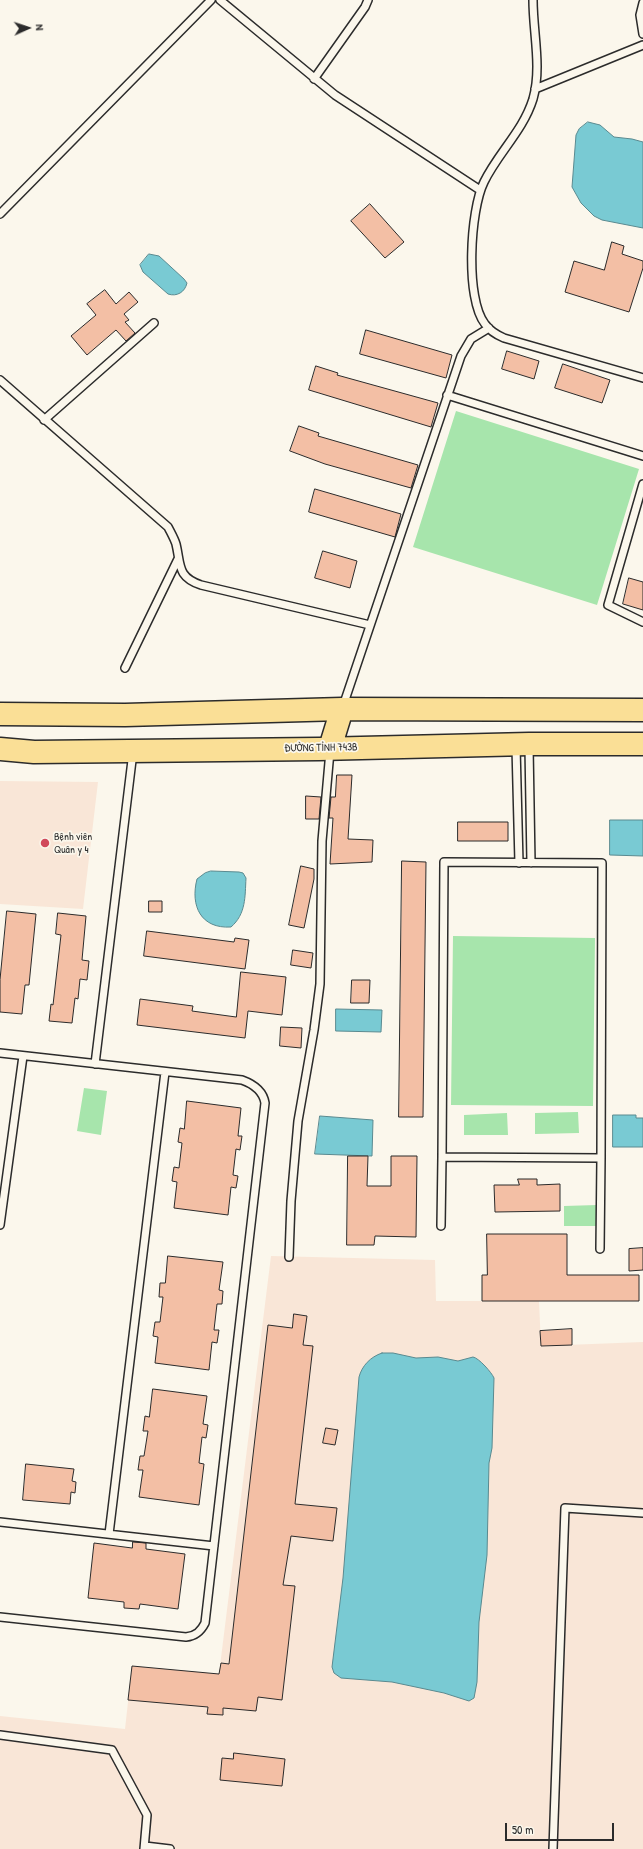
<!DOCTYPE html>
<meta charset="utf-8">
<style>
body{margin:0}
#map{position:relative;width:643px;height:1849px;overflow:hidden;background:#fbf7ec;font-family:"Patrick Hand",sans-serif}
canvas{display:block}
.north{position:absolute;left:8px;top:8px;width:40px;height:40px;-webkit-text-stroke:3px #fbf7ec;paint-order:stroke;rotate:87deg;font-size:11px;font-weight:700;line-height:16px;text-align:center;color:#2b2b2b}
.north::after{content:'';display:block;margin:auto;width:14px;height:18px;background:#2b2b2b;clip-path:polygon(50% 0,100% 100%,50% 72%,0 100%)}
.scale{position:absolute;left:505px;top:1823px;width:109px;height:18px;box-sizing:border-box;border:2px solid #2b2b2b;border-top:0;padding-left:5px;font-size:12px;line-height:14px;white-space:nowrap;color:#2b2b2b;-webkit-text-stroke:3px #fbf7ec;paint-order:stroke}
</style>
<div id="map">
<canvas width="643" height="1849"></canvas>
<div class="north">N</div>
<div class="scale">50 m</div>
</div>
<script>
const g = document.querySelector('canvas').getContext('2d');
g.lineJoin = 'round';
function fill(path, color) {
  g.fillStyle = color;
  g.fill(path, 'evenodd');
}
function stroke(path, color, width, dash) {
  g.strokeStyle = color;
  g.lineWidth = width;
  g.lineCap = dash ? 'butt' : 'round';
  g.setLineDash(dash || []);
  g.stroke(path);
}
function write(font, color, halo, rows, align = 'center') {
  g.font = font + ' "Patrick Hand",sans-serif';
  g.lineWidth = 3.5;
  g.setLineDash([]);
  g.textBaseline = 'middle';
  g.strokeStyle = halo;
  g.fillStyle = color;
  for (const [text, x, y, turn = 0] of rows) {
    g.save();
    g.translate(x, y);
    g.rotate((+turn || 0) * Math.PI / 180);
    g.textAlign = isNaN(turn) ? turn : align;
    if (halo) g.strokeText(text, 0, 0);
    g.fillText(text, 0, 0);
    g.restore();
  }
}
const built = new Path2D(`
 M0,781L98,782L83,909L0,904Z
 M271,1256L435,1260L436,1301H539L541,1346L643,1342V1849H0V1716L125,1729L132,1666L219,1674Z`);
const green = new Path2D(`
 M456,411L639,469L597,605L413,547Z
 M453,936L595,938L593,1106L451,1105Z
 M84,1088L107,1091L101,1135L77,1131Z
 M578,1112L579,1133L535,1134V1113Z
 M507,1113L508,1135H464V1115Z
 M597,1205L598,1226H564V1206Z`);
const water = new Path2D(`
 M588,122L600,125L614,137L632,139L643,142V228L602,220L594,216L581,203L572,187L576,135L579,129Z
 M149,254L159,256L184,279L187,283C185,292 177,297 168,294L143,272L140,265Z
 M610,820H643V856L610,855Z
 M211,871L239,872L243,873L246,878C245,897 246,914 231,927C201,929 190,906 197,879L205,873Z
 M336,1009L382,1010L381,1032L336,1031Z
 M613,1115H636V1118H643V1147H613Z
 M320,1116L373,1120L372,1156L315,1154Z
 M382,1353H393L416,1358L438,1357L458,1361L473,1357C479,1358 492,1373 494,1378L492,1448L489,1463L487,1555L479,1622L477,1682L474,1698L469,1701L444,1693L392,1682L341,1678L334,1673L332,1667L343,1578L359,1377C362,1366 370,1357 382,1353Z`);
const building = new Path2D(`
 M370,204L404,242L385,258L351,221Z
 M612,242L624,246L622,254L643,261V268L629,312L565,292L574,261L604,270Z
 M105,290L116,304L129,292L138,302L124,314L129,320L125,322L135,333L126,341L116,330L87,355L71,336L96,315L87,304Z
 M366,330L452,355L446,378L360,354Z
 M507,351L539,361L534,379L502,369Z
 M563,364L610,380L602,403L555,388Z
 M316,366L338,373L337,375L438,403L431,427L309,390Z
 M299,426L319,433L318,436L418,465L411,488L325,464L290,451Z
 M315,489L401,514L395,537L309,512Z
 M323,551L357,561L350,588L315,578Z
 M629,578L643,582V610L623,604Z
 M337,775H352L348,839L373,840L372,862L330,864L333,818H329L331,797H335Z
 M306,796L321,797L319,819H306Z
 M458,822H508V841H458Z
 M402,861L426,862L423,1117H399Z
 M301,866L314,869V879L304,928L289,925Z
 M149,901H162V912H149Z
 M7,911L36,914L29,985H25L22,1014L0,1012V980Z
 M58,913L86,916L82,960L89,961L87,980L80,979L78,999L75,998L72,1023L49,1021L51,1004L53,1005L61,935L56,934Z
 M147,931L234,942L235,938L249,940L245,969L144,956Z
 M293,950L313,953L311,968L291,965Z
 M241,972L286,977L282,1015L248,1011L245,1038L137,1025L140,999L193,1006L192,1011L236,1017Z
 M352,980H370L369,1003H351Z
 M281,1027L302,1028L301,1048L280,1046Z
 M187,1101L241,1108L238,1136H242L240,1150L236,1149L233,1175L238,1176L236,1188L231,1187L228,1215L174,1208L177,1182L172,1181L174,1167L179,1168L182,1143L178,1142L180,1128L184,1129Z
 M348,1156H368L367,1186H391V1156H417L416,1237L375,1236L374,1245H347Z
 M518,1179H537V1185L560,1184V1211L495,1212L494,1185H519Z
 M487,1234H567V1275H639V1301H482V1275H487Z
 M643,1248V1270L629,1271V1249Z
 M168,1256L223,1262L219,1290L223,1291L222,1304H217L214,1330H219L217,1343L212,1342L209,1370L155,1363L158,1337L153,1336L155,1322H160L163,1297H159L160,1283H165Z
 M294,1314L307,1316L303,1345L313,1346L295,1504L337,1508L333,1541L291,1536L283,1585L295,1586L282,1700L258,1697L256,1711L223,1708V1715L207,1714L208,1707L128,1700L132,1666L219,1674L221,1663L229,1664L268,1325L292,1328Z
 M572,1329V1345L541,1346L540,1331Z
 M153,1389L207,1396L203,1424L208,1425L206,1438L202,1437L199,1463L204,1464L199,1505L139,1497L143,1470H138L140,1456H144L148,1431H143L145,1416L149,1417Z
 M326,1428L338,1430L335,1445L323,1443Z
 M26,1464L74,1469L72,1481L76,1482L75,1493L71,1492L70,1504L23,1500Z
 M133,1542L146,1543V1549L185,1554L178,1609L140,1604L139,1609L124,1608V1602L88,1598L94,1543L132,1548Z
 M234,1753L285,1759L282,1786L220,1780L222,1758L233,1759Z`);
const service = new Path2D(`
 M220,0L335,95L480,190
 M533,0C533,33 542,67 533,99C523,131 498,153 484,182C470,210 465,299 485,324C490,331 497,335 504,338L643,378
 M643,3L640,15L643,34
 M314,79L365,7L368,0
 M535,89L643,45
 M0,214L211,0
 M0,380L168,527C171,533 174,538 176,544C181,565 177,577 201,585L370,625
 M447,395L643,456
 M44,420L154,323
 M643,484L608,605L643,622
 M125,668L178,559
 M343,706L461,356L471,339L489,328
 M516,747L519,863
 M529,747L531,863
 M444,862L602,863L601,1158L442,1157Z
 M0,1053L242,1080C253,1084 263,1090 265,1103L205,1623C201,1631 196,1636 186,1637L0,1617
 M95,1064L133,752
 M0,1225L23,1056
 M441,1226L442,1157
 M600,1249L601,1158
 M289,1257L291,1201L298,1121L314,1030L320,984L322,841L330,751
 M0,1522L214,1546
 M109,1534L165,1072
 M0,1735L112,1750L147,1815L144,1849
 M145,1846L170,1849
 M553,1849L565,1508L643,1513`);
const primary = new Path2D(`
 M0,714L125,715L342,709L643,710
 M330,748L342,709
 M0,749L34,752L319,749L529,744H643`);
const markers = [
 [45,843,5,"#d1495b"]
];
const streetNames = [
 ["ĐƯỜNG TỈNH 743B",321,748,-1]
];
const poiNames = [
 ["Bệnh viên",54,837],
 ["Quân y 4",54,850]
];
fill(built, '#f9e6d7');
fill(green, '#a7e5ac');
fill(water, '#79cad3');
stroke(water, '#5a8a90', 1);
fill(building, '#f3bfa5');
stroke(building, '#2b2b2b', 1);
stroke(service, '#2b2b2b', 10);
stroke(primary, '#2b2b2b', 25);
stroke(service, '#fbf7ec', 7);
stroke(primary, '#fadf96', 22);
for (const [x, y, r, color] of markers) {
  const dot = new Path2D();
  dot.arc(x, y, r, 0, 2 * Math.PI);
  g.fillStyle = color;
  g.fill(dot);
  stroke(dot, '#fbf7ec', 1.5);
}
write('11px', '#2b2b2b', '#fbf7ec', streetNames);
write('11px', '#2b2b2b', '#fbf7ec', poiNames, 'left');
</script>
